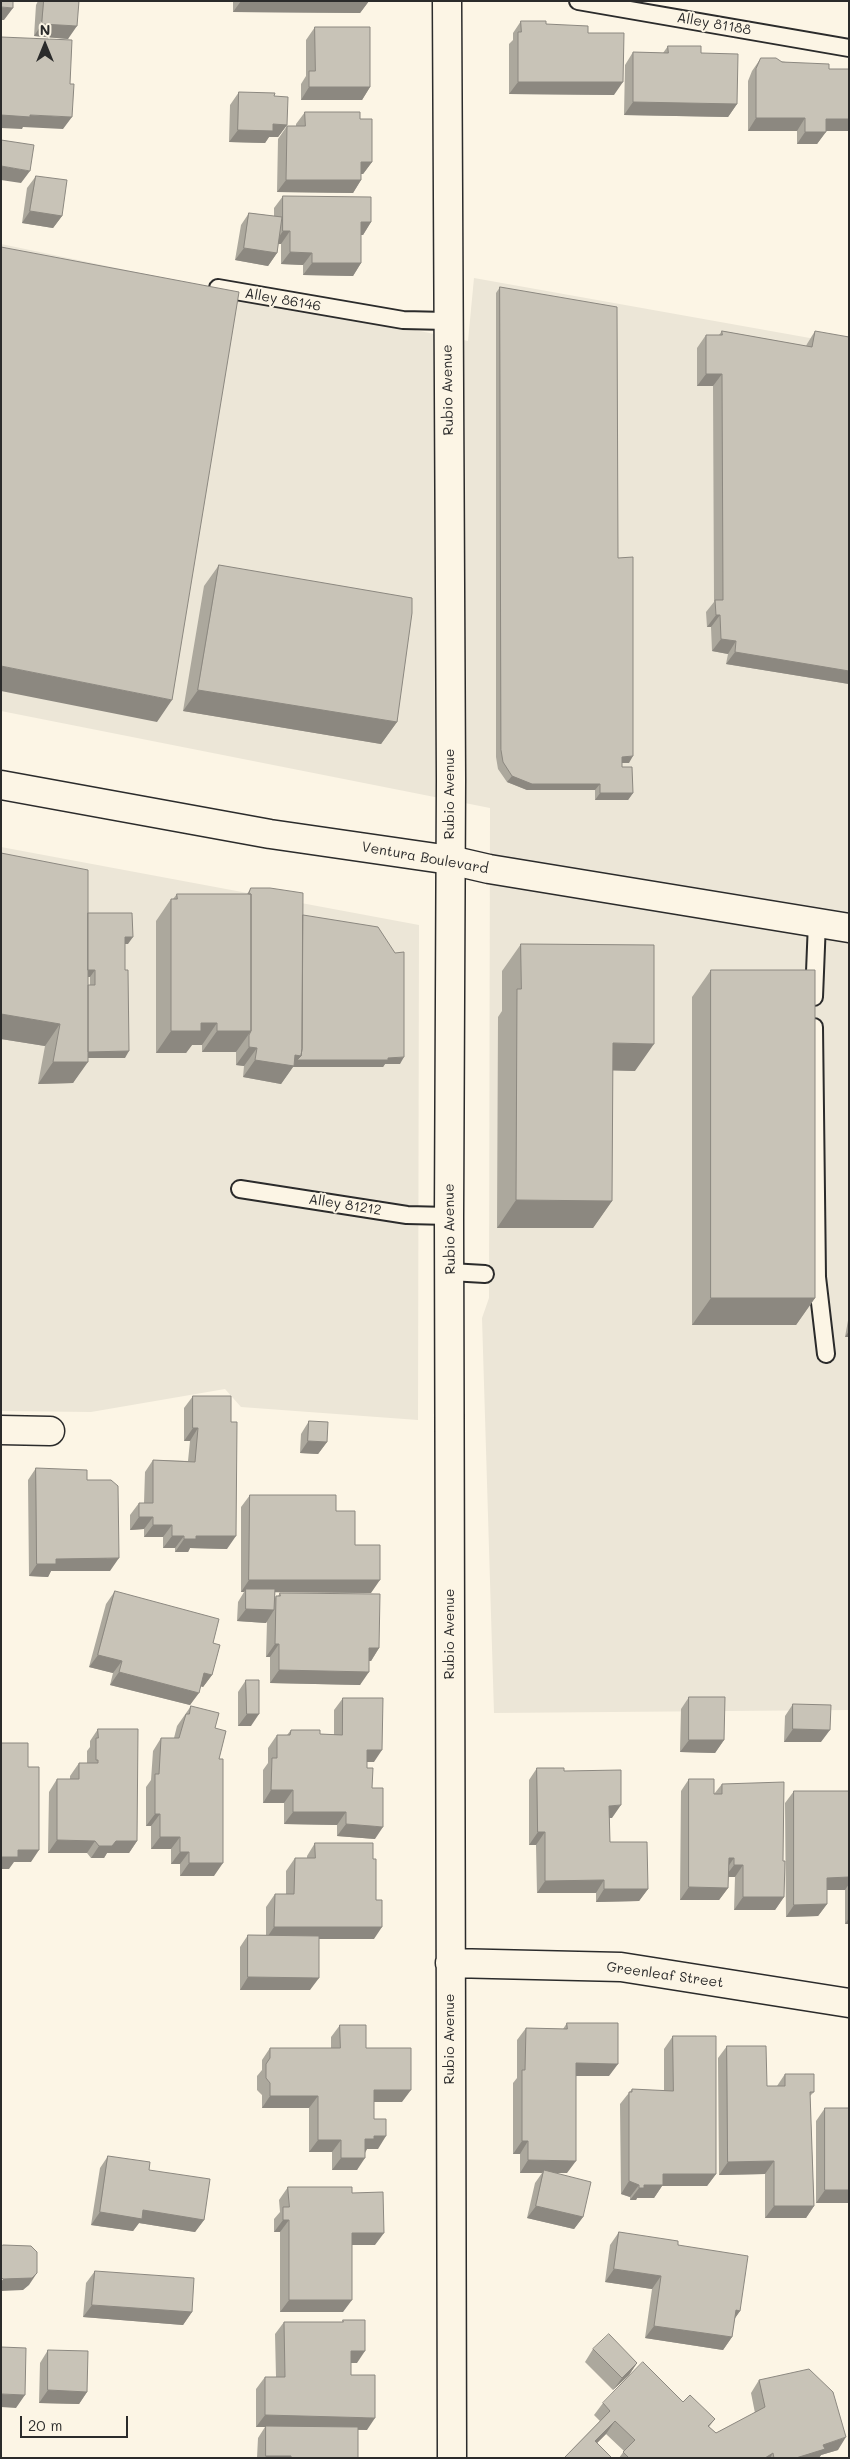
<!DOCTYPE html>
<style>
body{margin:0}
#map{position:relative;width:850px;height:2459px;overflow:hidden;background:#fcf5e5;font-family:Mali,sans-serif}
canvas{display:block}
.frame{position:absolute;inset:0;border:2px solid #2b2b2b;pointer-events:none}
.north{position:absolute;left:20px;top:20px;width:50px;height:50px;-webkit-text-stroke:4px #fcf5e5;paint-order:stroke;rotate:0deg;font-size:14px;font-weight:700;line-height:20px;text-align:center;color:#2b2b2b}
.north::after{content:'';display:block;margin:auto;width:18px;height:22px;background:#2b2b2b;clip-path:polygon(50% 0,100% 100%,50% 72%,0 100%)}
.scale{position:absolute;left:20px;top:2416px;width:108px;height:22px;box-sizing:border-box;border:2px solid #2b2b2b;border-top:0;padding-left:6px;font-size:15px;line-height:18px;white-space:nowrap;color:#2b2b2b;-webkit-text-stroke:4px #fcf5e5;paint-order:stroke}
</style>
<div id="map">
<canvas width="850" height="2459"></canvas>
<div class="frame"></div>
<div class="north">N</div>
<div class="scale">20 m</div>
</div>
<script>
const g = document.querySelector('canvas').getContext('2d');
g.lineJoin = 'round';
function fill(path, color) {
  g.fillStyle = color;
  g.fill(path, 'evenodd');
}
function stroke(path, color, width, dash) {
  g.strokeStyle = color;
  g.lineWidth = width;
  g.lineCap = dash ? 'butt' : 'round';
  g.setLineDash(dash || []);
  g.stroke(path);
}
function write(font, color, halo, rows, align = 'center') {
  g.font = font + ' Mali,sans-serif';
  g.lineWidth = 4;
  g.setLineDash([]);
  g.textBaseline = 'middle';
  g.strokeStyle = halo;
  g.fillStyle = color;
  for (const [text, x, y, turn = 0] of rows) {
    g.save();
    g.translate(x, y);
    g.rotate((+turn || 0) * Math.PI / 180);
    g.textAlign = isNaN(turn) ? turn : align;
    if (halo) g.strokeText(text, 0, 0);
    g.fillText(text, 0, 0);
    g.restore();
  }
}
const built = new Path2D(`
 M1,244L468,341L474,278L849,345V1710L494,1713L482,1318L489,1298L490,808L1,711Z
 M1,847L419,925L418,1420L241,1407L225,1389L91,1412L1,1411Z`);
const lane = new Path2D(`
 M578,1L849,48
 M218,288L403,320L447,321
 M814,997L817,922
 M814,1027L817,1277L826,1354
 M240,1189L407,1215L449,1216
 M450,1272L485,1274`);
const street = new Path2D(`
 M447,1L451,780L449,1216L452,2458
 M1,1430L50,1431
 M450,1963L621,1967L849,2003`);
const primary = new Path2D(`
 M1,785L270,834L450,860L489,869L849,928`);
const wall = new Path2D(`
 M38,1H79L68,39L34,36L36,5Z
 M233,1H369L360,13L233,12Z
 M521,21L546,24L588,33L614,95L509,94V44L513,40V33Z
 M315,27L370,87L362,100H301V84L306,76V40Z
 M668,46L701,53L737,104L728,117L624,115L625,65L633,52L663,53Z
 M761,58L829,69L849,131H826L817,144H797V131H748V81L752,71Z
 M239,92L274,96L287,125L278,137H269L265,143L229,142L230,105Z
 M305,112L360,119L372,162L363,174H361V180L353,193L277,192L278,139L287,126H296V124Z
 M36,176L62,216L53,228L22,223L27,188Z
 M283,196L371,222L363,235H361V263L353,276L303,275V265L281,264V244H278L277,253L268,266L235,260L241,225L249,213L274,216V208Z
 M500,287L618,558L629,763H622V767L633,793L628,800H595V790H527L507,782L498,769L496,757V293Z
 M722,331L806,346L807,344L815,331L849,684L726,664L728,654L712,651L711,627H707L706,612L714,602L713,386H697V348L706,335H719Z
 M219,565L397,722L381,744L183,711L204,586Z
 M1,853L88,913L128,944H125V1058H88L73,1083L38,1084L45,1046L1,1039ZM88,977H90V985H88Z
 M251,888L303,915L400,1064H385L383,1067H293L281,1084L243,1077L244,1066L236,1065V1052H202V1045H192L186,1053H156V921L171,899H173L177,894H247Z
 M521,944L635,1071L612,1070V1201L593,1228H497L498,1017L502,1011V971Z
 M711,970L815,1298L796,1325H692V997Z
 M849,1315V1337H845Z
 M193,1396L227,1549L190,1548L188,1552H175V1548H163V1537H144V1529L130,1530V1515L139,1503H144L145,1472L153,1460L188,1461L190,1441H184V1408Z
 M309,1421L327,1442L318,1454L300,1453L301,1434Z
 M36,1468L87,1480L110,1571H51L48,1577L29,1576L28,1480Z
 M250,1495L336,1511L355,1545L371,1593L275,1592V1598L276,1596H278L280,1593L379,1648L371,1661H369L360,1685L270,1683V1657H266L267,1621L266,1623L237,1621L238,1602L244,1592H241V1507Z
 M115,1591L213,1643L212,1675L203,1687L201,1686L190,1705L110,1685L113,1673L89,1667L106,1604Z
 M246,1680L251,1726H238V1692Z
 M689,1697L724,1740L715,1753L680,1752L681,1709Z
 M343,1698L374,1762H367V1768L372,1788L375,1839L337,1836V1825L284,1824V1803H263V1770L268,1763V1748L277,1735H287L291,1730L320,1734L334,1735V1710Z
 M793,1704L821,1742H784L785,1716Z
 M191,1706L215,1728L219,1759L214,1876H180V1864H171V1849H151V1826H146V1787L151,1780L153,1751L161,1738H174L177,1726Z
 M98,1729L137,1841L129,1853H107L104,1858H91L87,1853H48L49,1792L57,1779H70V1776L79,1763H87V1751L90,1747V1741Z
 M537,1768L564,1771L612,1818H609L610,1842L648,1889L639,1901L596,1902V1893H537L536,1845H529V1780Z
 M689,1779L714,1794L722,1784L783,1861L784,1897L775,1910H734L735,1877H728V1888L719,1900H680L681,1791Z
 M794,1791H849V1924H845V1890H827V1904L818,1916L786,1917L785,1803Z
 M315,1843L374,1939H319L310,1990H240V1947L248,1935H266V1907L275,1894H286V1871L295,1858H307V1856Z
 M567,2023L609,2076H576L567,2173H555L583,2217L574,2229L527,2218L535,2183L542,2173H520V2154H513V2083L517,2078V2040L526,2028L563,2029Z
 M340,2025L366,2048L402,2102H374V2119L378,2149H367L357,2170H332V2152H309V2108H262V2095L257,2090V2076L262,2070V2060L270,2048H331V2037Z
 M673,2036L716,2174L707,2186H662L654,2198H637L636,2200H630V2197L621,2194L620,2104L632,2089L664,2091V2049Z
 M727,2046L767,2086H777L785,2074L814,2092L810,2096L814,2206L806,2218H765V2174L719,2175L718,2058Z
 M825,2108L849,2203H816V2121Z
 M108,2156L149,2170L204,2220L195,2232L139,2223L133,2231L91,2225L100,2168Z
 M288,2187L352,2193L375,2245H352L343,2312H280V2232H274V2219L280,2212L279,2200Z
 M619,2232L678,2245L740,2311L734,2319L732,2337L723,2350L645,2338L652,2289L605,2282L610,2245Z
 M95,2271L192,2312L183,2325L83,2317L86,2283Z
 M343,2320L357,2363H351V2375L367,2430H358V2458H257L258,2438L265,2427H256V2389L265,2377H276L275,2334L284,2322H342Z
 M593,2349L637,2363L629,2375L613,2390L585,2362Z
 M48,2350L87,2392L79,2404L39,2403L40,2363Z
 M759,2380L838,2450L821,2455L819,2458H619L624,2451L606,2434L597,2443L564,2458L600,2421L594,2415L603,2403L683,2402L715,2419L709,2427L716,2433L755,2413L751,2393Z`);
const shadedWall = new Path2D(`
 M241,1H369L360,13L233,12Z
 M1,7L13,8L4,20H1Z
 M42,24L77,26L68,39L34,36Z
 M518,82H623L614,95L509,94Z
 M309,87H370L362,100H301Z
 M633,102L737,104L728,117L624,115Z
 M1,115H30L72,117L63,129L23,127L22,129L1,128Z
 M756,118H805L797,131H748Z
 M826,119H849V131H817Z
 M273,124L287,125L278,137H269L265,143L229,142L238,130Z
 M805,132H826L817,144H797Z
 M361,162H372L363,174H353Z
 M1,166L30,171L21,183L1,180Z
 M286,180H361L353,193L277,192Z
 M30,211L62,216L53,228L22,223Z
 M361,222H371L363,235H353Z
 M283,231H290L281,244H274Z
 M244,248L277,253L268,266L235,260Z
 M290,252L312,253L303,265L281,264Z
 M312,263H361L353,276L303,275Z
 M706,374H722L713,386H697Z
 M716,615H720L711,627H707Z
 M721,639L736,641L728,654L712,651Z
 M735,652L849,671V684L726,664Z
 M1,666L172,700L157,722L1,691Z
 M198,690L397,722L381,744L183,711Z
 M633,756L629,763H618L622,757Z
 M512,776L600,784L595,790H527L507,782Z
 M600,793H633L628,800H595Z
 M125,937H133L128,944H121Z
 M80,970H95L90,977H75Z
 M1,1014L60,1024L45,1046L1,1039Z
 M201,1023H217L202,1045H192L186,1053H156L171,1031Z
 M217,1031H251L236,1052H202Z
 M613,1043L654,1044L635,1071L594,1070Z
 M249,1047L257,1048L244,1066L236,1065Z
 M129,1051L125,1058H81L85,1052Z
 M295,1055L388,1058L404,1057L400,1064H385L383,1067H293L281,1084L243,1077L255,1060Z
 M53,1062H88L73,1083L38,1084Z
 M516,1200L612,1201L593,1228H497Z
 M711,1298H815L796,1325H692Z
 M849,1331V1337H845Z
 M193,1428H198L190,1441H184Z
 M308,1441L327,1442L318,1454L300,1453Z
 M139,1517H153L144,1529L130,1530Z
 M153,1525H172L163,1537H144Z
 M172,1536H184L175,1548H163Z
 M196,1536H236L227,1549L190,1548L188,1552H175L184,1539Z
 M119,1558L110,1571H51L48,1577L29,1576L37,1564L56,1559Z
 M249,1580H380L371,1593L246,1592V1589L244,1592H241Z
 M246,1609L274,1610L266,1623L237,1621Z
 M275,1644H279L270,1657H266Z
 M369,1648H379L371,1661L361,1660Z
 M98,1655L122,1661L113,1673L89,1667Z
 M279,1670L369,1672L360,1685L270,1683Z
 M119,1672L199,1693L190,1705L110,1685Z
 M204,1673L212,1675L203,1687L196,1685Z
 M247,1714H259L251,1726H238Z
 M793,1729L830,1730L821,1742H784Z
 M689,1740H724L715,1753L680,1752Z
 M367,1750H382L374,1762H358Z
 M271,1790H293L284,1803H263Z
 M621,1805L612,1818H600L609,1806Z
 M293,1812H346L337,1825L284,1824Z
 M155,1814H160L151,1826H146Z
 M346,1824L383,1827L375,1839L337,1836Z
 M538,1832H545L536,1845H529Z
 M160,1837H180L171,1849H151Z
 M57,1840L95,1841L87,1853H48Z
 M116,1841H137L129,1853H107L104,1858H91L99,1846Z
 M18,1850H39L31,1862H14L9,1869H1V1857Z
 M180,1852H189L180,1864H171Z
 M729,1858H734L725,1871Z
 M189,1863H223L214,1876H180Z
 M734,1865H743L735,1877H725Z
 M849,1877V1884L845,1890H818L827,1878Z
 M604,1880L596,1893H537L545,1881Z
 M689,1887L728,1888L719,1900H680Z
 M604,1889H648L639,1901L596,1902Z
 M743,1897H784L775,1910H734Z
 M827,1904L818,1916L786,1917L794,1905Z
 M849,1918V1924H845Z
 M274,1927H382L374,1939H266Z
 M248,1977L319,1978L310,1990H240Z
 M576,2063L618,2064L609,2076H568Z
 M374,2090H411L402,2102H365Z
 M270,2096H318L309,2108H262Z
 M374,2136H386L378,2149H367L365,2152V2139Z
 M318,2140H341L332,2152H309Z
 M522,2141H528L520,2154H513Z
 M341,2158H365L357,2170H332Z
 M528,2160L576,2161L567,2173H543L544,2170L542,2173H520Z
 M774,2161L765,2174L719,2175L728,2162Z
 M663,2174H716L707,2186H662L654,2198H637L636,2200H630L639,2188Z
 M629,2181L639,2185L630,2197L621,2194Z
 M825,2190H849V2203H816Z
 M536,2206L583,2217L574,2229L527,2218Z
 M774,2206H814L806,2218H765Z
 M143,2210L204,2220L195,2232L139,2223L133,2231L91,2225L100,2212Z
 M283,2220H289L280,2232H274Z
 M352,2233H384L375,2245H343Z
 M614,2269L661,2276L652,2289L605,2282Z
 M37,2273L29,2285L23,2290L1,2291V2282L3,2279Z
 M289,2300H352L343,2312H280Z
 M92,2305L192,2312L183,2325L83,2317Z
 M736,2310L740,2311L731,2324Z
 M654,2326L732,2337L723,2350L645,2338Z
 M351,2351H365L357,2363H342Z
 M637,2363L629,2375L613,2390L622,2378Z
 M48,2390L87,2392L79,2404L39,2403Z
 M1,2394L25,2395L16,2408L1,2407Z
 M265,2415L375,2418L367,2430L266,2427V2426L265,2427H256Z
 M615,2421L606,2434L587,2453L595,2441Z
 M846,2437L838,2450L821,2455L819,2458H796L823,2445Z
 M773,2453L770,2458H765Z
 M266,2456H291L290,2458H265Z`);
const building = new Path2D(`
 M1,1H13V8L1,7Z
 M44,1H79L77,26L42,24Z
 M521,21H546V24L588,26V33H624L623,82H518V32H521Z
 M315,27H370V87H309V71H315Z
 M1,37L72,40L70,84H74L72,117L30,115V117L1,115Z
 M668,46H701V53L738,54L737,104L633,102V52L668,53Z
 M761,58H776L782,62L829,64V69H849V119H826V132H805V118H756V69Z
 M239,92L275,93L274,96L288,97L287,125L273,124V131L238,130Z
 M305,112H360V119H372V162H361V180H286L287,126H305Z
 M1,140L34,145L30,171L1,166Z
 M36,176L67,180L62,216L30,211Z
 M283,196L371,197V222H361V263H312V253L290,252V231H283Z
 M249,213L282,217L277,253L244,248Z
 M1,247L239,292L172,700L1,666Z
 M500,287L617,307L618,558L633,557V756L622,757V767H632L633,793H600V784H532L512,776L503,762L501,750Z
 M722,331L812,347L815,331L849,337V671L735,652L736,641L721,639L720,615H716L715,600H723L722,374H706V335H722Z
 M219,565L412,598V613L397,722L198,690Z
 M1,853L88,870V1062H53L60,1024L1,1014Z
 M251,888H270L303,893L302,1049L301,1056L295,1055L294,1066L255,1060L257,1048L249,1047V1035L251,1031V894H249Z
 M177,894H251V1031H217V1023H201V1031H171V899H177Z
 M88,913H132L133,937H125V970H128L129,1051L88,1052V985H95V970H88Z
 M303,915L378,927L395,953L404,952V1057L388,1058V1060H297L301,1056L302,1049Z
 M521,944L654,945V1044L613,1043L612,1201L516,1200L517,989H521Z
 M711,970H815V1298H711Z
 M193,1396H231V1422H237L236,1536H196V1539H184V1536H172V1525H153V1517H139V1503H153V1460L195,1462L198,1428H193Z
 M309,1421L328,1422L327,1442L308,1441Z
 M36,1468L87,1470V1480H111L118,1486L119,1558L56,1559V1564H37Z
 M250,1495H336V1511H355V1545H380V1580H249Z
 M246,1589H275L274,1610L246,1609Z
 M115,1591L219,1619L213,1643L220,1645L212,1675L204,1673L199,1693L119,1672L122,1661L98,1655Z
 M280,1593L380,1594L379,1648H369V1672L279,1670V1644H275L276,1596H280Z
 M246,1680H259V1714H247Z
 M689,1697H725L724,1740H689Z
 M343,1698H383L382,1750H367V1768H373L372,1788H383V1827L346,1824V1812H293V1790H271L272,1758H277V1735H290L291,1730H320V1734L342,1735Z
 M793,1704L831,1705L830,1730L793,1729Z
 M191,1706L219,1713L215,1728L226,1731L219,1759H223V1863H189V1852H180V1837H160V1814H155V1774H159L161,1738H179L186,1714H189Z
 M98,1729H138L137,1841H116L112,1846H99L95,1841L57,1840V1779H79V1763H98V1760H96V1738H98Z
 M1,1743H28V1767H39V1850H18V1857H1Z
 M537,1768H564V1771L621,1770V1805L609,1806L610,1842H647L648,1889H604V1880L545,1881V1832H538Z
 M689,1779H714V1794H722V1784L784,1782L783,1861H785L784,1897H743V1865H734V1858H729L728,1888L689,1887Z
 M794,1791H849V1877L827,1878V1904L794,1905Z
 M315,1843H373V1859H376V1900H382V1927H274L275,1894H294L295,1858H315Z
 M248,1935L319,1936V1978L248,1977Z
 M567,2023H618V2064L576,2063V2161L528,2160V2141H522V2070H525L526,2028L567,2029Z
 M340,2025H366V2048H411V2090H374V2119H386V2136H374V2139H365V2158H341V2140H318V2096H270V2083L266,2078V2064L270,2058V2048H340Z
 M673,2036H716V2174H663V2185H644V2188H639V2185L629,2181V2092H632V2089L673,2091Z
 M727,2046H766L767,2086H785V2074H814V2092H810L814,2206H774V2161L728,2162Z
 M825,2108H849V2190H825Z
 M108,2156L150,2162L149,2170L210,2179L204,2220L143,2210L142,2219L100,2212Z
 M544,2170L591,2182L583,2217L536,2206Z
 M288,2187H352V2193L383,2192L384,2233H352V2300H289V2220H283V2207H289Z
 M619,2232L678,2241V2245L748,2256L740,2311L736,2310L732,2337L654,2326L661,2276L614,2269Z
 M3,2245L31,2246L37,2252V2273L32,2278L3,2279L1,2277V2247Z
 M95,2271L194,2278L192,2312L92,2305Z
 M343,2320H365V2351H351V2375H375V2418L265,2415V2377H285L284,2322H343Z
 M609,2334L637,2363L622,2378L593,2349Z
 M1,2347L26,2348L25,2395L1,2394Z
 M48,2350L88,2351L87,2392L48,2390Z
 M643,2362L683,2402L690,2395L715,2419L708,2426L716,2433L765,2407L759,2380L809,2369L833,2392L846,2437L823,2445L825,2449L796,2458H774L773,2453L765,2458H629L623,2452L635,2440L615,2421L595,2441L612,2458H564L610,2411L603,2403Z
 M266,2426L358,2427V2458H291V2456H266Z`);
const streetNames = [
 ["Alley 81188",714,24,10],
 ["Alley 86146",283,300,10],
 ["Rubio Avenue",448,390,-91],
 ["Rubio Avenue",450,794,-90],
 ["Ventura Boulevard",425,858,10],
 ["Alley 81212",345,1205,9],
 ["Rubio Avenue",450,1229,-91],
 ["Rubio Avenue",450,1634,-90],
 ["Greenleaf Street",665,1975,8],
 ["Rubio Avenue",450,2039,-90]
];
fill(built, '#ece6d7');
stroke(lane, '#2b2b2b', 20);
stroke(street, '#2b2b2b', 31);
stroke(primary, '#2b2b2b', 31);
stroke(lane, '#fcf5e5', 16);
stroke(street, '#fcf5e5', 28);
stroke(primary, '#fcf5e5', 28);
fill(wall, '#aca89d');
fill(shadedWall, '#8c8880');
fill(building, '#c8c3b7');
stroke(building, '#8c8880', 1);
write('14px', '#2b2b2b', '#fcf5e5', streetNames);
</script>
